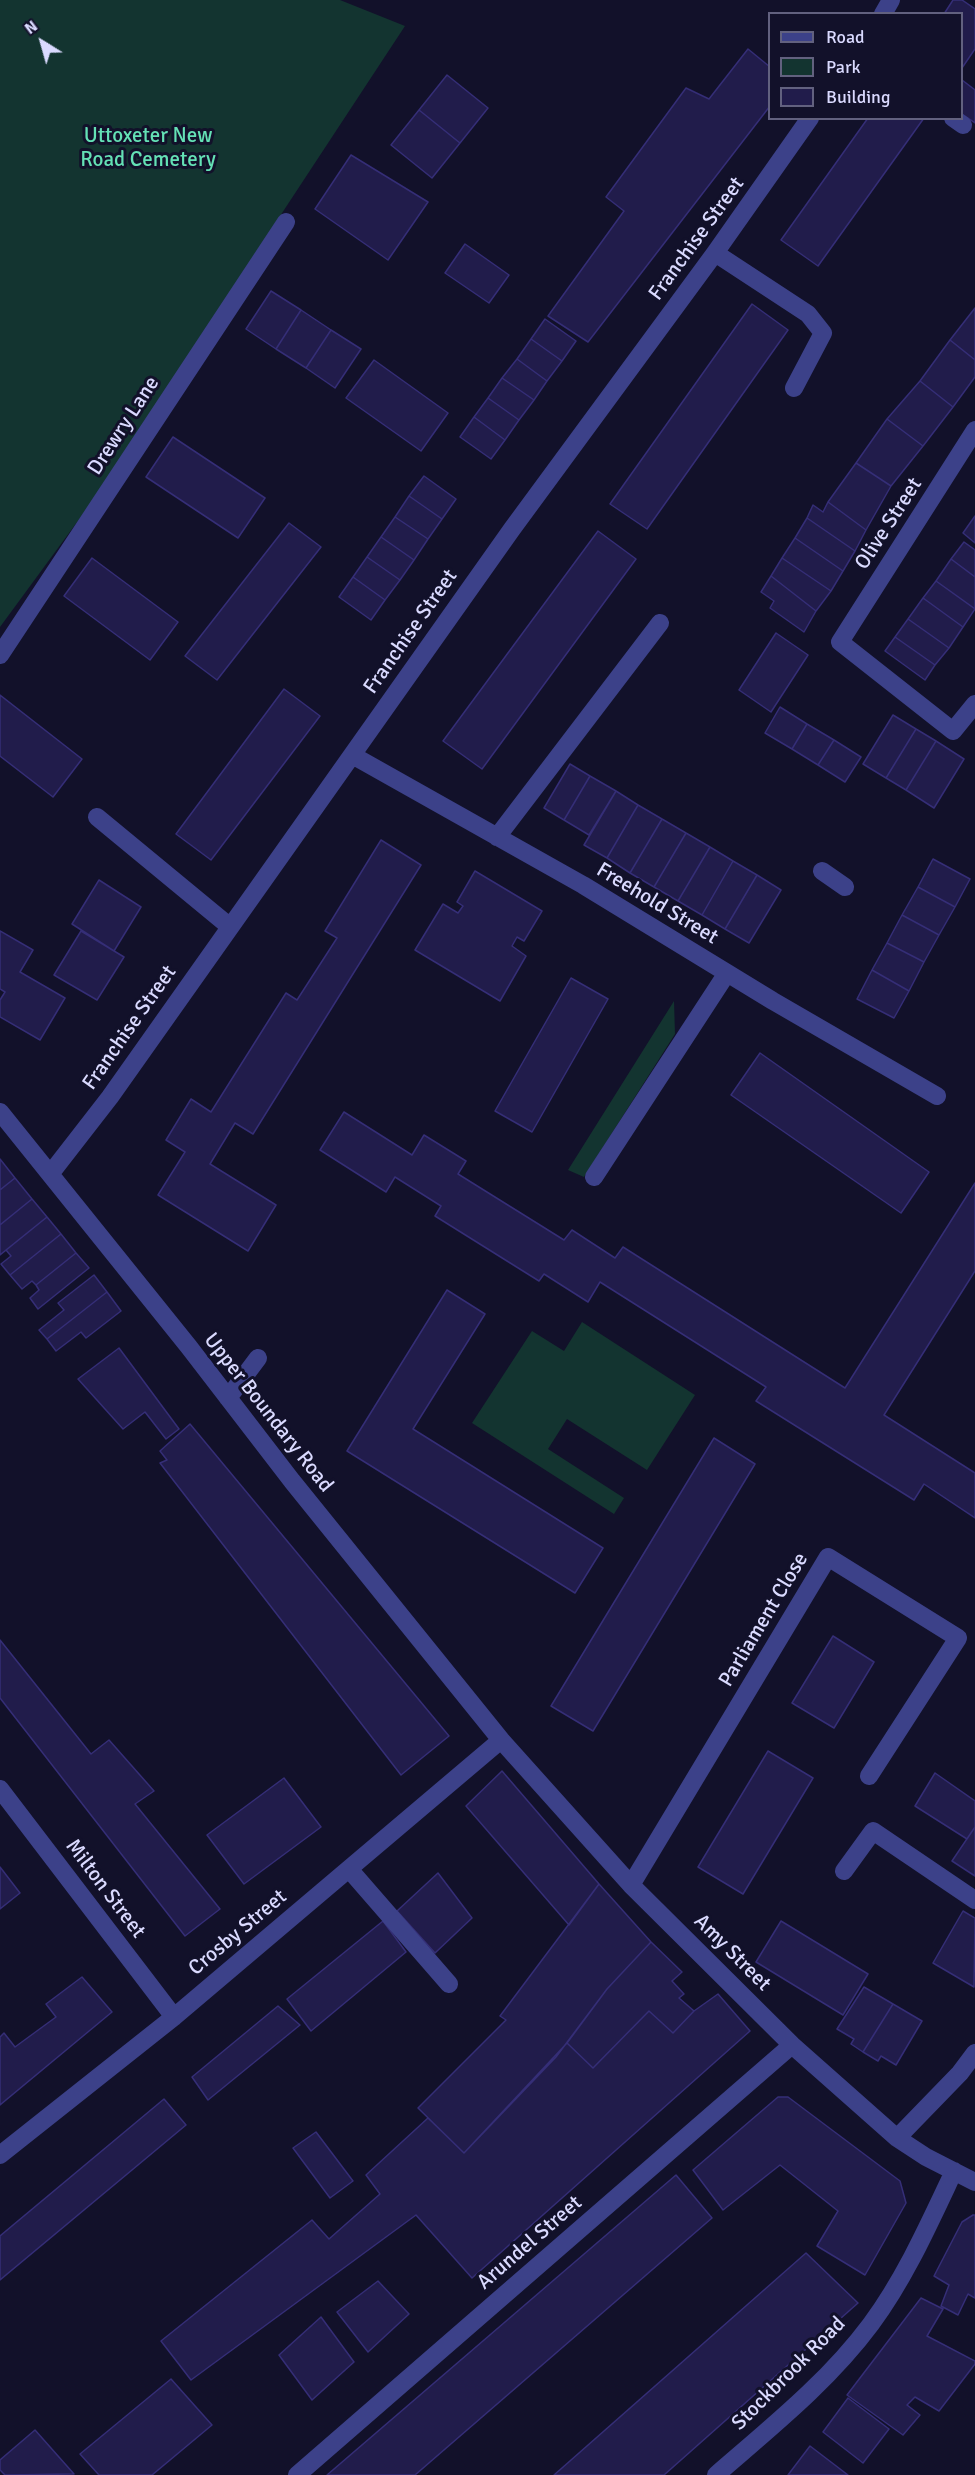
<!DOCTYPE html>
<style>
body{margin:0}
#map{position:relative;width:975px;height:2475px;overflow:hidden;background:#12112a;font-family:Signika,sans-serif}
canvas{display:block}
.legend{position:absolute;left:768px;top:12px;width:195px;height:108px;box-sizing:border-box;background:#12112a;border:2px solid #62617f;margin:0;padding:8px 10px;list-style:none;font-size:18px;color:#dadaff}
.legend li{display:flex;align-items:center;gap:12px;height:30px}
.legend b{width:30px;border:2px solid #62617f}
.north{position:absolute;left:12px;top:12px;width:60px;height:60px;-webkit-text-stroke:4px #12112a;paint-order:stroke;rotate:323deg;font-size:16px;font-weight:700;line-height:24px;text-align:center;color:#dadaff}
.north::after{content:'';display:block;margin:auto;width:21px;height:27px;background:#dadaff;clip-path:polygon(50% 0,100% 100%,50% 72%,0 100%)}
</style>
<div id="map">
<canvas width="975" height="2475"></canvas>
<ul class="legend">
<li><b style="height:8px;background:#3c4189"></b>Road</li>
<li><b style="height:16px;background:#133430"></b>Park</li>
<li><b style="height:16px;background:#211c4b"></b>Building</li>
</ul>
<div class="north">N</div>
</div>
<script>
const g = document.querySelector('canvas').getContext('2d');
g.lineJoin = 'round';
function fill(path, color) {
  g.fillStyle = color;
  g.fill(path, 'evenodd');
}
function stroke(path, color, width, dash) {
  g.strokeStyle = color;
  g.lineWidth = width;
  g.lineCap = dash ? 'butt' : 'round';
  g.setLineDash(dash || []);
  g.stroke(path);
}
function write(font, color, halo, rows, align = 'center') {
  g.font = font + ' Signika,sans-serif';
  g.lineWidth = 6;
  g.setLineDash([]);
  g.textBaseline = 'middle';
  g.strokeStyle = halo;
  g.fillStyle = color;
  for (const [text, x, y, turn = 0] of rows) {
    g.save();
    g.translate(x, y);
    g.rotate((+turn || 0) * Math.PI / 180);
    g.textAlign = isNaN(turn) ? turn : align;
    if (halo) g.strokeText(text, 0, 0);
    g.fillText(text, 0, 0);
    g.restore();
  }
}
const green = new Path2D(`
 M0,0H340L405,26L94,499L0,627Z
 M674,1001L675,1034L584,1177L568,1170Z
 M582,1322L695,1395L647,1470L567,1419L548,1449L624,1498L614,1514L472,1423L532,1331L564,1351Z`);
const building = new Path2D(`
 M953,0H962L975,9V49L962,68V14H944Z
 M748,49L770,67V106L588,342L548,316L624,211L606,197L686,88L709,99Z
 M447,75L488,108L460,143L419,110Z
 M962,80L975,90V123L962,114Z
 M419,110L460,143L432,178L391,145Z
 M868,118H924L818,266L781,240Z
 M351,155L428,202L388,260L315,209Z
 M465,244L509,275L489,303L445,273Z
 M271,291L301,310L276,349L246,329Z
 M752,304L788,330L647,529L610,504Z
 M975,308V360L950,340Z
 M301,310L331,330L306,368L276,349Z
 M545,319L576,341L562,361L531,339Z
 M331,330L361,349L335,388L306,368Z
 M531,339L562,361L547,381L517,359Z
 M950,340L975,360V377L953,407L920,381Z
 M517,359L547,381L534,400L502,378Z
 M374,360L448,413L421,451L346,398Z
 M502,378L534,400L519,420L488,398Z
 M920,381L953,407L923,446L887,419Z
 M488,398L519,420L505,440L474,417Z
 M474,417L505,440L491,459L460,437Z
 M887,419L923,446L891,486L856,463Z
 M173,437L265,498L238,538L146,477Z
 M856,463L891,486L866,530L828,502Z
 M424,476L456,499L442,519L409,496Z
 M409,496L442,519L428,539L395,517Z
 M828,502L866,530L855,551L807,518L813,505L823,512Z
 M975,516V543L963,533Z
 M395,517L428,539L414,560L381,537Z
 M807,518L855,551L843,571L795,538Z
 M289,523L321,547L217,680L185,656Z
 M598,531L636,559L482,769L443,741Z
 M381,537L414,560L400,580L367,557Z
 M795,538L843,571L831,591L782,558Z
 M964,542L975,550V577L951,559Z
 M367,557L400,580L385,600L353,577Z
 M92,558L178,622L150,660L64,596Z
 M782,558L831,591L816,611L771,576Z
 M951,559L975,577V609L936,581Z
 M771,576L816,611L804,632L770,608L774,601L761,592Z
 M353,577L385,600L371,620L339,597Z
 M936,581L975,609L963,627L923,598Z
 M923,598L963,627L949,648L908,619Z
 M908,619L949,648L935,665L895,637Z
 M776,633L808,655L771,712L739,690Z
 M895,637L935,665L925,680L885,651Z
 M284,689L320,716L211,860L176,834Z
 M0,695L82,759L53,797L0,756Z
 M780,707L807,724L792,749L765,733Z
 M893,715L916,729L886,778L863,764Z
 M807,724L834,740L818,765L792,749Z
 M916,729L936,741L906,790L886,778Z
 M834,740L861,757L845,782L818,765Z
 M936,741L964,759L934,808L906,790Z
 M570,764L590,776L564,820L544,808Z
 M590,776L616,791L589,835L564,820Z
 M616,791L638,805L607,858L584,845Z
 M638,805L662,819L630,873L607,858Z
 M662,819L686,833L654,887L630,873Z
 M686,833L710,847L678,901L654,887Z
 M381,840L421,865L253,1134L235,1123L210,1164L276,1205L248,1251L158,1195L185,1152L166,1140L191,1099L211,1112L286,993L297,1000L337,938L325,931Z
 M710,847L733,861L702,915L678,901Z
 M933,859L970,879L955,907L918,887Z
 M733,861L757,875L725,929L702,915Z
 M475,871L542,911L524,941L517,937L512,946L526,956L500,1001L415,950L443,904L458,913L463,906L457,902Z
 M757,875L781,890L749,943L725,929Z
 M99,880L141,907L114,951L72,924Z
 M918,887L955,907L939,935L902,915Z
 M902,915L939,935L924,962L887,943Z
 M0,931L33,950L20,972L65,998L40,1040L0,1017V1000L5,992L0,989Z
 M81,931L124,957L97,1000L54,975Z
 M887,943L924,962L909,991L872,970Z
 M872,970L909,991L894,1018L857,999Z
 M571,978L608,999L532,1132L495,1111Z
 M760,1053L929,1172L901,1213L731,1095Z
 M344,1112L412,1155L424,1135L466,1161L458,1174L564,1240L572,1230L615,1258L623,1247L845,1388L975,1183V1271L884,1415L975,1473V1518L924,1484L914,1500L756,1401L766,1387L600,1282L588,1302L544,1274L539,1281L435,1216L441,1206L395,1177L386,1192L320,1150Z
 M0,1159L15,1178L0,1190Z
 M15,1178L32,1199L0,1225V1190Z
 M32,1199L47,1217L0,1255V1225Z
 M47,1217L61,1234L10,1275L1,1264L11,1256L6,1250Z
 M61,1234L76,1253L36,1285L32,1281L22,1289L10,1275Z
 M76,1253L89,1268L38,1309L30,1298L39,1290L36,1285Z
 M94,1275L107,1292L47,1339L39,1330L64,1310L58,1303Z
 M447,1290L485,1314L413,1429L603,1548L575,1593L347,1451Z
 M107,1292L121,1311L86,1338L81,1332L56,1351L47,1339Z
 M119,1348L179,1429L166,1439L145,1412L123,1429L78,1379Z
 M190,1424L449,1736L401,1775L160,1463L167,1460L160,1451Z
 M714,1438L755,1464L593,1731L551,1706Z
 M833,1636L874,1662L834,1728L792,1703Z
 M0,1640L91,1754L109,1740L154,1791L135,1804L220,1909L185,1936L0,1698Z
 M768,1751L813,1778L743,1894L698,1867Z
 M502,1771L599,1884L569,1925L466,1806Z
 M935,1773L975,1801V1827L967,1839L915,1806Z
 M284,1778L321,1827L244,1884L207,1835Z
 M975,1827V1876L952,1861Z
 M0,1867L20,1893L0,1909Z
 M438,1873L472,1918L435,1953L397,1911Z
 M599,1884L651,1942L607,1989L556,2057L464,2153L418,2108L506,2020L500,2016Z
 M963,1911L975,1918L974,1987L933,1963Z
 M383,1921L406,1952L311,2031L287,1999Z
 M781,1921L868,1974L843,2015L756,1962Z
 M651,1942L682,1972L672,1981L684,1994L679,1998L694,2011L673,2033L649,2011L593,2068L567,2043L607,1989Z
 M82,1977L112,2012L0,2105V2037L4,2033L15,2047L56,2017L46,2004Z
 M864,1987L893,2004L863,2052L851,2044L854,2039L837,2029Z
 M718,1994L750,2031L472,2278L416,2215L191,2380L161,2341L312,2220L329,2239L380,2194L366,2175L428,2118L464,2153L567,2043L593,2068L649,2011L673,2033L694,2011Z
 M893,2004L922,2021L896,2065L881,2056L878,2061L863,2052Z
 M278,2006L300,2025L208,2100L192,2077Z
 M778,2097H788L900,2181L906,2203L865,2275L817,2246L838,2211L780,2165L723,2210L693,2170Z
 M164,2099L186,2125L0,2280V2236Z
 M316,2132L353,2181L330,2198L293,2148Z
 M676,2175L712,2218L415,2475H327Z
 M973,2215H975V2298L968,2294L958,2315L941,2306L949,2285L934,2276L962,2222Z
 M806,2253L858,2303L664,2475H554Z
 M378,2281L409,2314L368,2352L337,2312Z
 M921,2298L943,2309L927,2336L975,2361V2364L939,2411L915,2397L907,2405L920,2415L903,2435L847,2395Z
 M321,2317L354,2362L312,2400L279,2355Z
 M171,2379L212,2425L152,2475H99L80,2454Z
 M848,2398L889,2429L863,2463L823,2432Z
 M35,2430L74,2474L5,2475L0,2470V2460Z
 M810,2446L848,2475H788Z`);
const minor = new Path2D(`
 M883,14L891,0
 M953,118L963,125
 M715,253L808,314L823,333L794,388
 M975,430L840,642L953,731L975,704
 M0,655L286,222
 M352,755L583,885L773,1001L937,1096
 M97,817L229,926
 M497,837L660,623
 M822,871L845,887
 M0,1112L189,1347L292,1481L501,1740L631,1885L792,2045L897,2138L926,2157L975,2182
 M51,1173L110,1097L512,529L715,253L810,118
 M594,1177L727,973
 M228,1398L258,1358
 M0,1789L174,2017
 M349,1869L449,1984
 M844,1871L873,1831L975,1900
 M631,1885L828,1557L958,1638L869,1776
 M897,2138L960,2073L975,2053
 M0,2155L174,2017L501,1740
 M297,2475L792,2045
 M716,2475C770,2428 828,2382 871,2324C905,2278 929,2224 954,2171`);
const parkNames = [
 ["Uttoxeter New",148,136],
 ["Road Cemetery",148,160]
];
const streetNames = [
 ["Franchise Street",697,239,-54],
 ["Drewry Lane",124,426,-57],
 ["Olive Street",889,524,-57],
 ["Franchise Street",411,632,-55],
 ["Freehold Street",657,904,31],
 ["Franchise Street",130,1028,-55],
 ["Upper Boundary Road",268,1413,52],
 ["Parliament Close",764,1620,-59],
 ["Milton Street",105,1889,53],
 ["Crosby Street",238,1933,-40],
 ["Amy Street",732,1953,45],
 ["Arundel Street",530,2243,-41],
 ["Stockbrook Road",789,2374,-45]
];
fill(green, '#133430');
fill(building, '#211c4b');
stroke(building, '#352e77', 1.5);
stroke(minor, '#3c4189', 18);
write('21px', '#64e1b5', '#12112a', parkNames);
write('21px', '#dadaff', '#12112a', streetNames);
</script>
